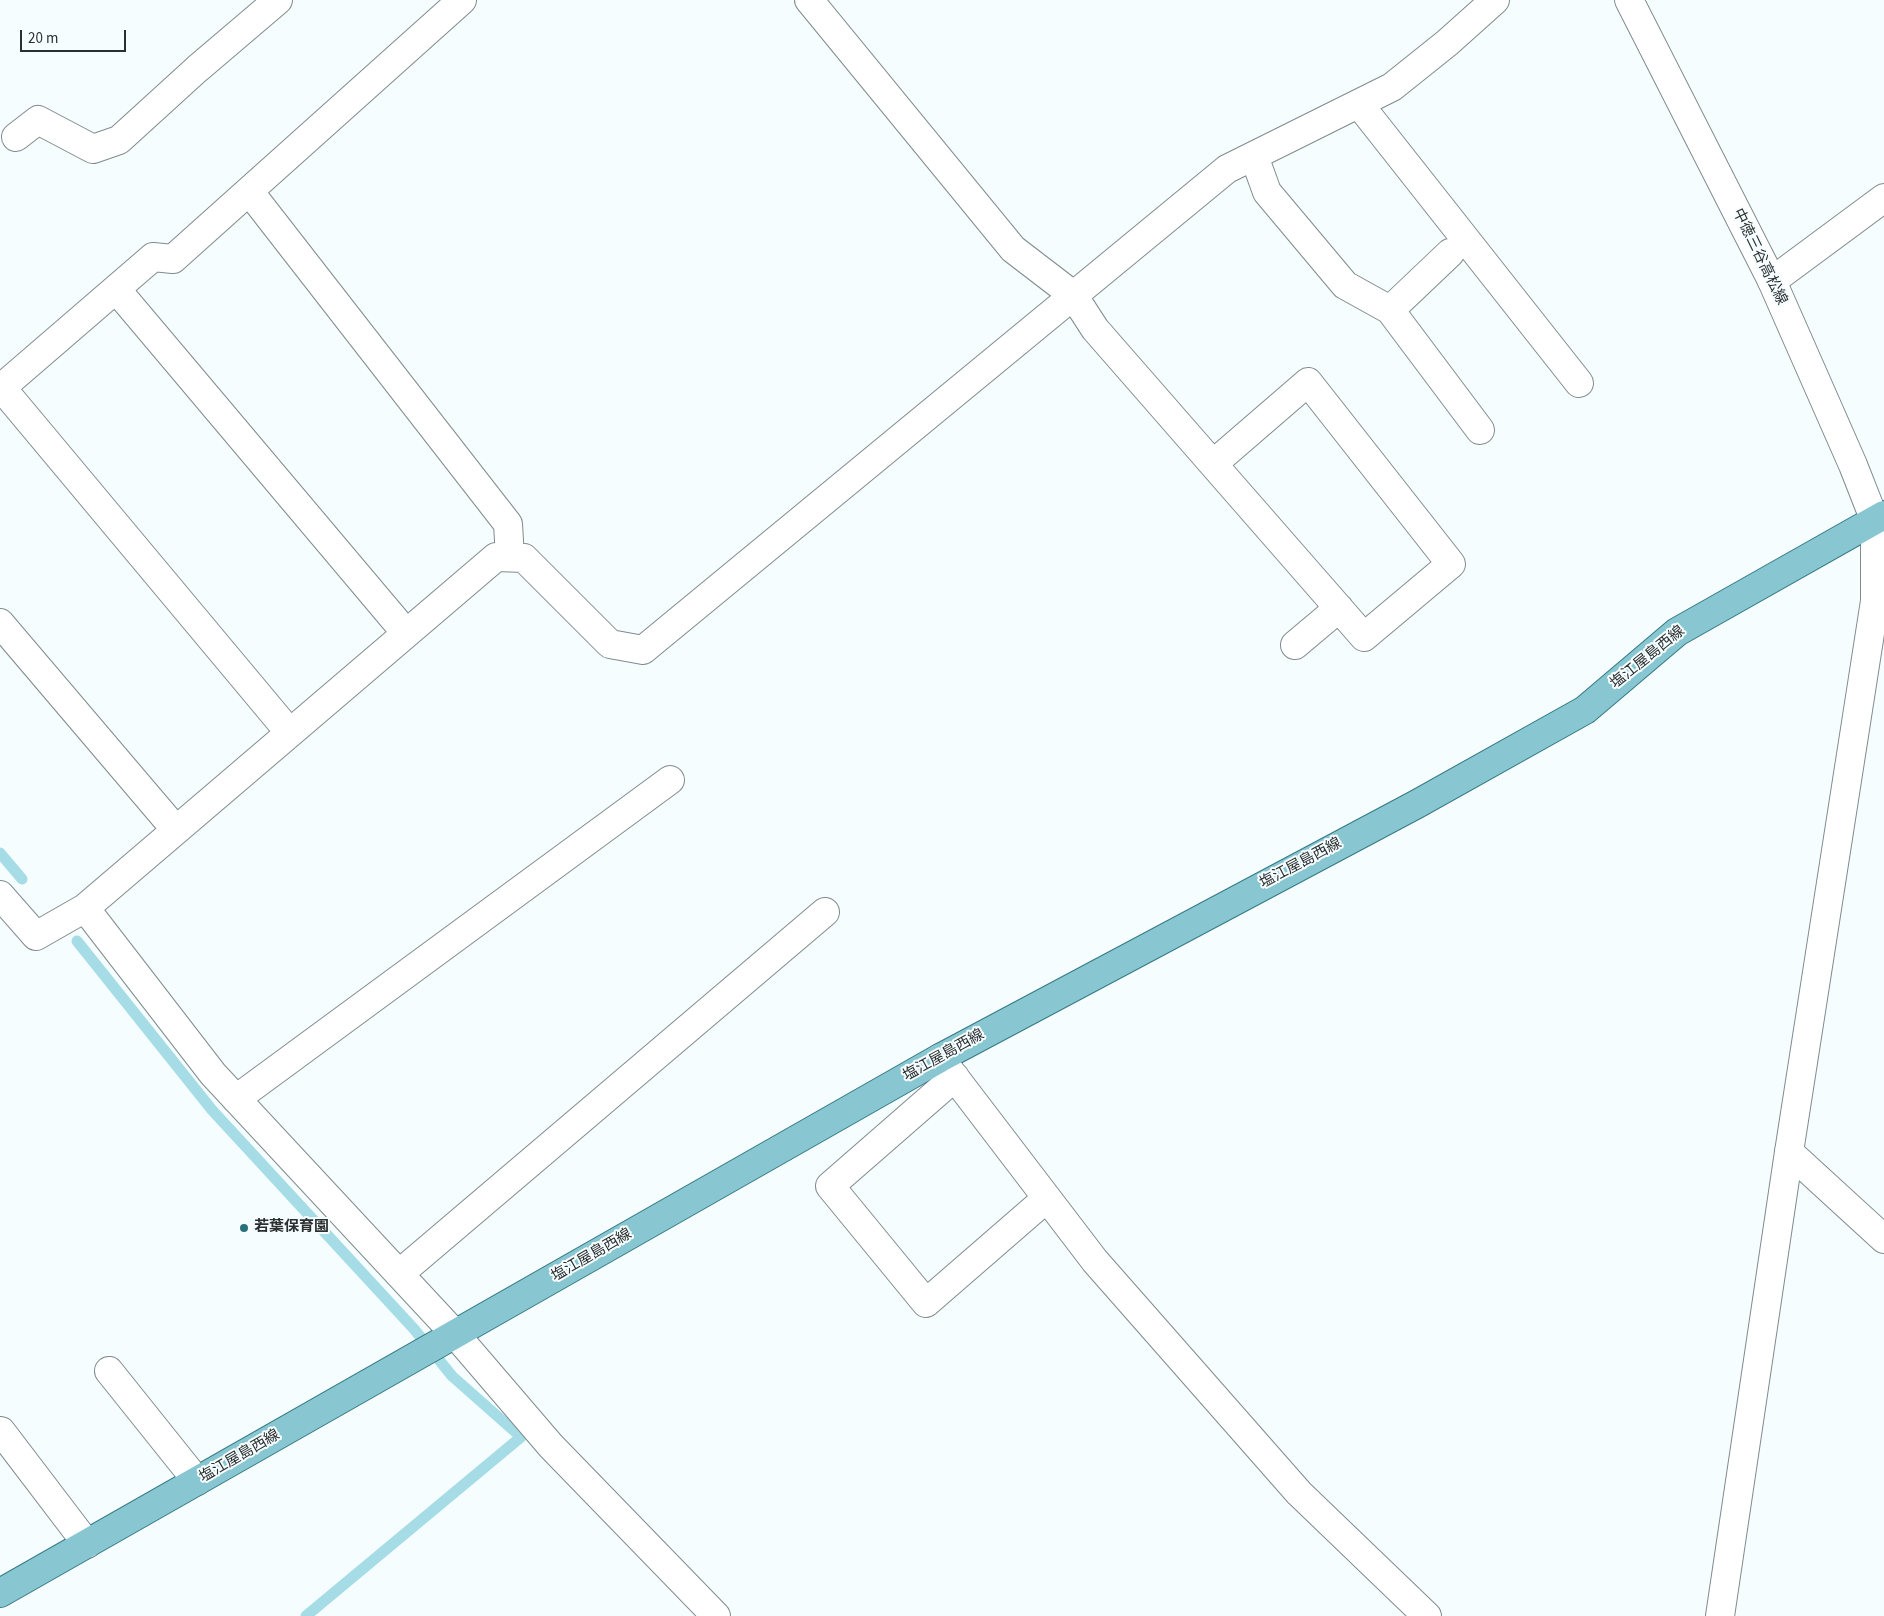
<!DOCTYPE html>
<meta charset="utf-8">
<style>
body{margin:0}
#map{position:relative;width:1884px;height:1616px;overflow:hidden;background:#f6fdfe;font-family:"Source Sans 3",sans-serif}
canvas{display:block}
.scale{position:absolute;left:20px;top:30px;width:106px;height:22px;box-sizing:border-box;border:2px solid #2b2f30;border-top:0;padding-left:6px;font-size:15px;line-height:18px;white-space:nowrap;color:#2b2f30;-webkit-text-stroke:4px #f6fdfe;paint-order:stroke}
</style>
<div id="map">
<canvas width="1884" height="1616"></canvas>
<div class="scale">20 m</div>
</div>
<script>
const g = document.querySelector('canvas').getContext('2d');
g.lineJoin = 'round';
function stroke(path, color, width, dash) {
  g.strokeStyle = color;
  g.lineWidth = width;
  g.lineCap = dash ? 'butt' : 'round';
  g.setLineDash(dash || []);
  g.stroke(path);
}
function write(font, color, halo, rows, align = 'center') {
  g.font = font + ' "Source Sans 3","Noto Sans JP",sans-serif';
  g.lineWidth = 4;
  g.setLineDash([]);
  g.textBaseline = 'middle';
  g.strokeStyle = halo;
  g.fillStyle = color;
  for (const [text, x, y, turn = 0] of rows) {
    g.save();
    g.translate(x, y);
    g.rotate((+turn || 0) * Math.PI / 180);
    g.textAlign = isNaN(turn) ? turn : align;
    if (halo) g.strokeText(text, 0, 0);
    g.fillText(text, 0, 0);
    g.restore();
  }
}
const stream = new Path2D(`
 M0,853L22,879
 M77,941L212,1110L414,1329L452,1376L521,1437L306,1616`);
const minor = new Path2D(`
 M809,0L1013,249L1073,295L1095,329L1364,637L1451,564L1308,382L1213,464
 M1359,104L1579,383
 M16,137L38,120L93,149L119,140L197,69L278,0
 M1254,156L1267,192L1345,285L1390,310L1480,430
 M249,191L508,524L510,557
 M1772,281L1884,198
 M116,289L406,633
 M1390,310L1450,253
 M1,387L290,733
 M0,389L153,257L173,259L462,0
 M0,623L176,830
 M1295,645L1339,608
 M0,895L36,936L85,908
 M940,1058L1095,1261L1299,1493L1427,1616
 M955,1077L830,1186L926,1303L1047,1198
 M236,1099L670,780
 M1789,1152L1884,1239
 M399,1274L825,912
 M109,1371L197,1481
 M1,1431L87,1544
 M716,1616L551,1446L455,1334L213,1074L85,908L496,557L524,558L610,644L643,650L1227,169L1392,87L1447,43L1495,0`);
const tertiary = new Path2D(`
 M1720,1616L1789,1152L1875,601V521`);
const secondary = new Path2D(`
 M1629,0L1772,281L1853,465L1875,521`);
const primary = new Path2D(`
 M0,1593L940,1058L1417,804L1585,710L1677,632L1884,515`);
const markers = [
 [244,1228,5,"#29707c"]
];
const streetNames = [
 ["中徳三谷高松線",1759,257,64],
 ["塩江屋島西線",1648,658,-39],
 ["塩江屋島西線",1301,864,-28],
 ["塩江屋島西線",944,1056,-29],
 ["塩江屋島西線",592,1256,-30],
 ["塩江屋島西線",240,1457,-30]
];
const poiNames = [
 ["若葉保育園",254,1228]
];
stroke(stream, '#a5dce6', 11);
stroke(minor, '#818b8d', 30);
stroke(tertiary, '#818b8d', 30);
stroke(secondary, '#818b8d', 30);
stroke(primary, '#347984', 30);
stroke(minor, '#fff', 28);
stroke(tertiary, '#fff', 28);
stroke(secondary, '#fff', 28);
stroke(primary, '#88c7d1', 28);
for (const [x, y, r, color] of markers) {
  const dot = new Path2D();
  dot.arc(x, y, r, 0, 2 * Math.PI);
  g.fillStyle = color;
  g.fill(dot);
  stroke(dot, '#f6fdfe', 2);
}
write('15px', '#2b2f30', '#f6fdfe', streetNames);
write('bold 15px', '#2b2f30', '#f6fdfe', poiNames, 'left');
</script>
